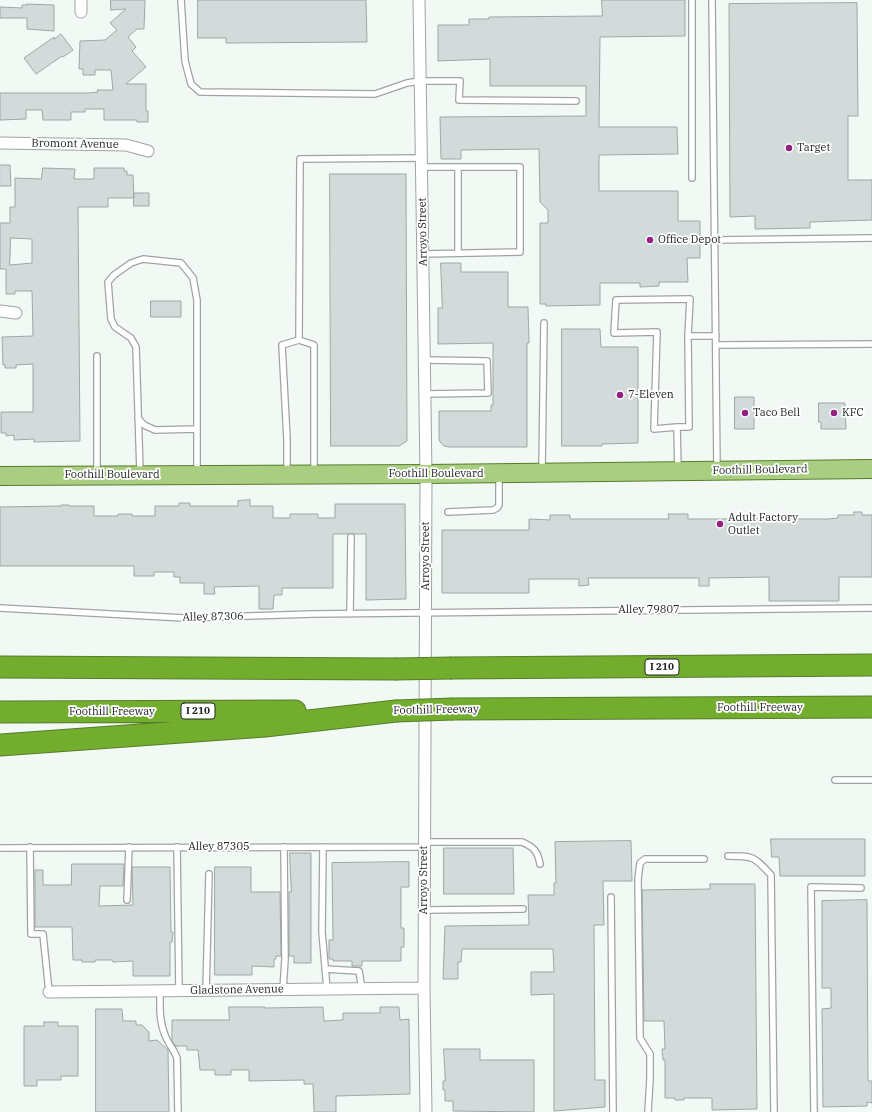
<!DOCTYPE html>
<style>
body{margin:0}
canvas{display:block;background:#f2f9f5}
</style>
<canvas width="872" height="1112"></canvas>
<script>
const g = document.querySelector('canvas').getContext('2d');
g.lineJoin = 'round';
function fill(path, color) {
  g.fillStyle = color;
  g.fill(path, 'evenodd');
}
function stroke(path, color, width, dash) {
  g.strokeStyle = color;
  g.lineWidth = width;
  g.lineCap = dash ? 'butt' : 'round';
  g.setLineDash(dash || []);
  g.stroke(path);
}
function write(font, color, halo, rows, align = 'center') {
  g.font = font + ' "IBM Plex Serif",serif';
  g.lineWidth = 3.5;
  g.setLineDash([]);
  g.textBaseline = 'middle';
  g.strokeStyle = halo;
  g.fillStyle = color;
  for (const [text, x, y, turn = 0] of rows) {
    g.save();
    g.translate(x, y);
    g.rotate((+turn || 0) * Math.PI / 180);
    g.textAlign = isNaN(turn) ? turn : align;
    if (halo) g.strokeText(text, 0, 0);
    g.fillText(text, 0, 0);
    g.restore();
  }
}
const building = new Path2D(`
 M111,0H145L144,29H137L128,37L136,47L132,51L146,67L126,84H146V111H148V122H137V120H104V109H85V112H71V120H43L42,110H26V119L0,120V93H89L98,92L97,90H113L111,70H95V75H83V69H79L80,41L105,40L117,30L110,23L126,9L111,10Z
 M198,0H366L367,42L226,43V38H198Z
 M602,0H685V36L600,37L599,127H677L678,154L599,155V191H678V221H700V258H687L688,282H659V286L640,287V283H600V305L546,306V304H540V223H548V210L540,202L539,149L461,150V159H441L440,117L586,116V86H490V59L438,61V25H469V19H489V17L602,16Z
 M857,3L858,116H848V180H872V220L810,222V228L755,229V216L730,217L729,4Z
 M27,4L54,5V31L27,29V18H0V7L22,8V5H27Z
 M61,34L73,50L63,57L62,56L36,74L24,58L54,37V39Z
 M0,165H10L11,186H0Z
 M43,168L75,169L74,179H94V168H124V171H127V175H133L134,198H108V207H78L80,441L34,442V439L14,440V435L6,436V433H1V412H33V364L16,365V368H5V365H3L2,337L33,336L32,291H15V294H6V269H0V223H10V207H15V178L41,179ZM11,238L32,239V263L10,265Z
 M330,174H406L407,441L399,446H331Z
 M134,193H149V206H134Z
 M441,263H461V272H508V307H528L529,343H527V447H449L444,446L440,442L439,438V411H491V405H493V343L438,344V308H442Z
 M151,301H181V317H151Z
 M562,329H600L601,347H638V443L602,444V446H562Z
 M735,397H754V429H735Z
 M819,403H845L846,429H821V422H819Z
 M250,500V506H273V518H290V514H318V518H335V504H405L406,599L366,600V534H333V588H282V595H274L273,609H259V586L214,587L215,594H204V583H180V577H174V572H154V576H134V566H0V507L61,506V505H69V506H94V516H118V514H132V516H155V506H179V503H190V506H238V501Z
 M854,512H862V515H872V577H839V601H769V577L709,578V586H699V578H588L589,585L579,586V579H529V593H442V530H529V519L550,520V515H570V519H669L668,514H688V519H828L838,518V515H854Z
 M771,839H865V876H780L779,857H772Z
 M631,841L632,881H603L604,925H594L595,1080H605V1107L554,1111V994L531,995V972H554L553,949H462L461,962H458V979H443L445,926L529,925L528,895H554V883H556L555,842Z
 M444,848H513L514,894H444Z
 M290,853H311V963H294V956H289V892H291Z
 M409,862V887H401V928H404V947H401V961H362V966H352V961H333V959H329V940H333L332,863Z
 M72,864H124L123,886H100L99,906L133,905L132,867H170L171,932H173L172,942H170V976H133V961L113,962L112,960H95V962H82V960H73L72,927H35V870H43V885H71Z
 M215,867H251V892H280L281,956H276V959H274V967L252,966V975H215Z
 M710,884H755L757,1109L712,1110V1098H684V1100H675V1098H665V1060H663L662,1049H665L664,1021H644L642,890L710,889Z
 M867,900L868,1081H872V1103L867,1102V1106L823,1107L822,1009L831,1008V988H822V901Z
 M229,1007H265V1008L323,1007L324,1021L343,1020V1013H380V1007H399L400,1020L409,1019L410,1094L336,1096V1112H314L313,1084H304V1080L249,1081V1070H231V1075H215V1070H200L198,1050H187V1046H176L172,1041V1020H229Z
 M96,1009H122L123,1021H136V1025H142L149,1032V1041L157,1040L168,1050L169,1112H96Z
 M44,1022H58V1026H78V1076H61V1080H37V1086H24V1026H44Z
 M444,1049H480V1060H534V1112L453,1111V1101H445V1090H443V1081H445Z`);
const service = new Path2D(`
 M181,0L185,61L191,84L200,92L375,94L407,83L420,81H460L459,100L576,101
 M692,0V178
 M712,0L717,468
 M422,167H520V252L423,254
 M714,240L872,238
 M458,253V167
 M299,340L300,159L422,158
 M716,345L872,344
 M425,360L487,361L488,393L425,394
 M138,418L144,425L155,430L197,429
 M677,427L654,429L657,332L614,333L616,300L690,299L688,336
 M678,469L677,427H689L688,336H716
 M542,470L544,323
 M140,472L136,347L131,338L115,327L111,319L108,282L114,275L131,263L143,259L181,263L193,278L197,300V473
 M287,472V439L282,345L299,340L314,345V472
 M97,473V356
 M448,512L493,510L497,508L499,505V475
 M0,608L184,618L313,614L872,608
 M350,614L351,537
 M835,780H872
 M425,842H522C534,847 538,852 540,864
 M30,847L31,934H43L49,992
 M177,847L179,991
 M323,847L322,932L327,989
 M0,848L425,847
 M728,856C753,856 754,856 771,875L774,1112
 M611,897L613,1112
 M127,900L129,847
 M424,910L523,909
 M325,969L359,971L362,989
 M283,990L285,959L284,847
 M160,991C160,1006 159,1021 165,1035C168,1044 174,1049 177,1058L178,1112
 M206,991L209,874
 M648,1112L650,1079V1054L640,1038L638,879L640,863L645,859H704
 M814,1112L811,887L861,888`);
const minor = new Path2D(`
 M81,0V12
 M419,0L426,474L424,988L426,1112
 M0,143L126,145L148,151
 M0,311L16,313
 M49,992L424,988`);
const primary = new Path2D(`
 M0,476L426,474L872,469`);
const motorway = new Path2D(`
 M0,667L395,669
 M452,668L872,665
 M453,709L872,707
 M0,712L295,711
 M0,745L265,726L396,711`);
const motorwayBridge = new Path2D(`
 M395,669L452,668
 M396,711L453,709`);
const markers = [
 [789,148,4,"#922182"],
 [650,240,4,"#922182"],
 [620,395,4,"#922182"],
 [745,413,4,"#922182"],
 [834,413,4,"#922182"],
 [720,524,4,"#922182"]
];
const shields = [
 [662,667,34],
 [198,711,34]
];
const shieldNames = [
 ["I 210",662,667],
 ["I 210",198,711]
];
const streetNames = [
 ["Bromont Avenue",75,144,1],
 ["Arroyo Street",423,232,-91],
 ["Foothill Boulevard",760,470,-1],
 ["Foothill Boulevard",436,474],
 ["Foothill Boulevard",112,475],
 ["Arroyo Street",426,556,-90],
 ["Alley 79807",649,610],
 ["Alley 87306",213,617,-1],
 ["Foothill Freeway",760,708],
 ["Foothill Freeway",436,710,-1],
 ["Foothill Freeway",112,712],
 ["Alley 87305",219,847],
 ["Arroyo Street",424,880,-90],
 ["Gladstone Avenue",237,990,-1]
];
const poiNames = [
 ["Target",797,148],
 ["Office Depot",658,240],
 ["7-Eleven",628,395],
 ["Taco Bell",753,413],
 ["KFC",842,413],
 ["Adult Factory",728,518],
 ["Outlet",728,531]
];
fill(building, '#d2dada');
stroke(building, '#9ea6a7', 1);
stroke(service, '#9ea4a1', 8);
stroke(minor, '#9ea4a1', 13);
stroke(primary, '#567d2a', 20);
stroke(motorway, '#567d2a', 23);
stroke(service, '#fff', 5.5);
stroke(minor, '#fff', 11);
stroke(primary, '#aace81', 18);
stroke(motorway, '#72ad2d', 21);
stroke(motorwayBridge, '#567d2a', 23, []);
stroke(motorwayBridge, '#72ad2d', 21);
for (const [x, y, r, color] of markers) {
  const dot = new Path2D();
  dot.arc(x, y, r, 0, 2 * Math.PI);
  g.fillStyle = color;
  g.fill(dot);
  stroke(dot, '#fff', 1.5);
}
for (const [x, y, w] of shields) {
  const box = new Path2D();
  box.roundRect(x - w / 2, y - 8, w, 16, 3);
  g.fillStyle = '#fff';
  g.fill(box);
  stroke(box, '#222524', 1);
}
write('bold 10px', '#222524', null, shieldNames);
write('11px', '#222524', '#fff', streetNames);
write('11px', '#222524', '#fff', poiNames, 'left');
</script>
